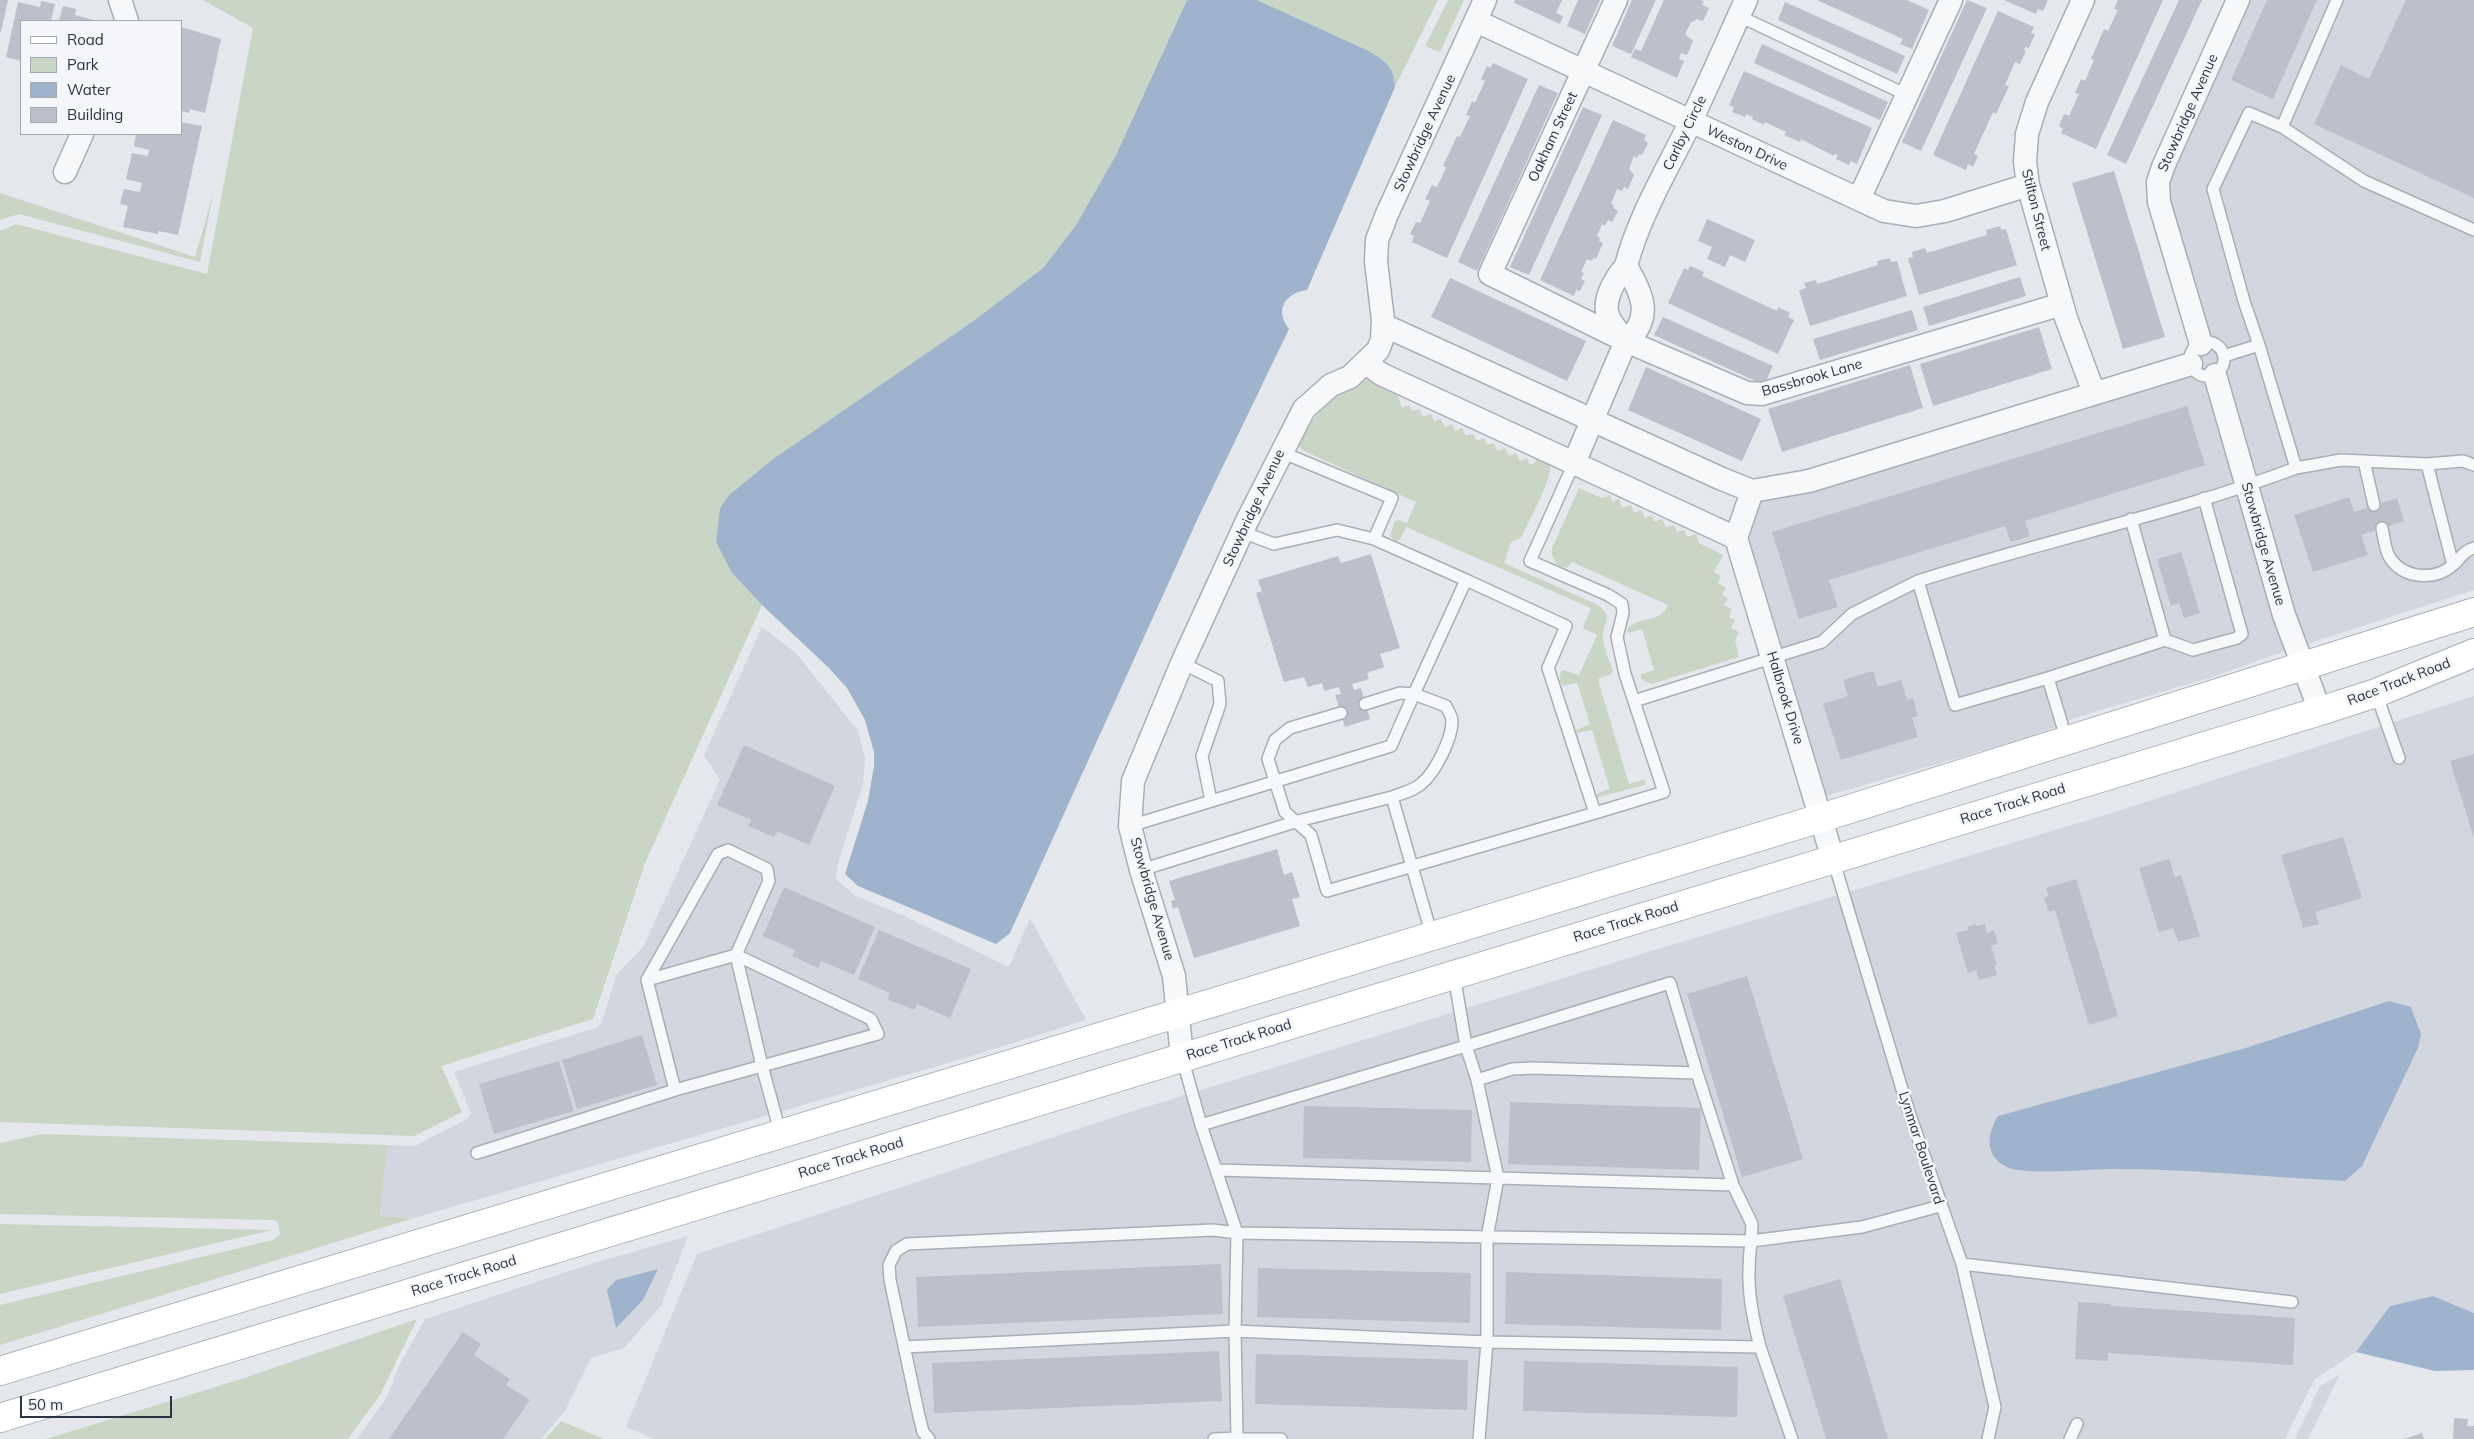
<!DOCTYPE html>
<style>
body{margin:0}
#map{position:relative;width:2474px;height:1439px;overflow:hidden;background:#e4e7ec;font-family:Mulish,sans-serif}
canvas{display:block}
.legend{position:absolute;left:20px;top:20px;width:162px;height:115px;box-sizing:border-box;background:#f4f6f9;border:1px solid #a4a8b1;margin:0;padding:6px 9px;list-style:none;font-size:15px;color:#2b3445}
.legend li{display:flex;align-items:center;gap:10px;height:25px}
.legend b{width:25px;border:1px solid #a4a8b1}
.scale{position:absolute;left:20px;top:1396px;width:152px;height:22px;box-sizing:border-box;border:2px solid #2b3445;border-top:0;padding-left:6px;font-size:15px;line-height:18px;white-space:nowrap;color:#2b3445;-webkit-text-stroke:4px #f4f6f9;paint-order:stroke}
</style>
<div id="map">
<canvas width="2474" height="1439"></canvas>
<ul class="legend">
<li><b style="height:6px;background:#fff"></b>Road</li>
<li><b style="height:14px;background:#c9d6c5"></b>Park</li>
<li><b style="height:14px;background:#9fb4cc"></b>Water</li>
<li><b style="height:14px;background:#bbc0ca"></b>Building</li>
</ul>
<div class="scale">50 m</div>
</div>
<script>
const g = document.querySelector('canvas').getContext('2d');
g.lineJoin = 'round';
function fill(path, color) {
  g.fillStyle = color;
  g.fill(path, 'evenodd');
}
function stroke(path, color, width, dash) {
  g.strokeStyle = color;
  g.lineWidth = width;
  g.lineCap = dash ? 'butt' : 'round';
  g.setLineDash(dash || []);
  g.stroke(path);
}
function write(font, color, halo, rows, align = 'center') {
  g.font = font + ' Mulish,sans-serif';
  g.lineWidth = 5;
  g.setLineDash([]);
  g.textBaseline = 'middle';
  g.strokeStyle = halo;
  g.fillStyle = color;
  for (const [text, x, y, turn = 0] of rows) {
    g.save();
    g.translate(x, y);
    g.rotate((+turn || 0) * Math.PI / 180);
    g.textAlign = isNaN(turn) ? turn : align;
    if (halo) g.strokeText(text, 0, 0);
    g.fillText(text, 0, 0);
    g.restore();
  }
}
const built = new Path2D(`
 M2250,0H2474V590L2307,644L2294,610L2222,360L2203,368L2200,356L2215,350L2170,199L2169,183L2171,175Z
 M2203,372L2274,619L2286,651L2215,676L2078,717L2030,737L1826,796L1748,538L1760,501L1811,492L2088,409L2097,404Z
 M762,627L796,653L858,731L865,758L863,784L838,863L836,879L854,895L902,915L1009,967L1030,918L1086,1020L965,1058L414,1218L380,1216L387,1145L415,1146L467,1119L471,1113L454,1072L598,1027L602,1021L617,974L643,947L720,780L704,755Z
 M2474,696V1313L2433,1296L2390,1306L2356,1352L2314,1380L2285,1439H654L626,1427L697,1254L1127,1113L1648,952L2115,812Z
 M688,1236L661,1306L624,1348L591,1358L565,1411L541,1439H357L387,1397L400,1364L425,1319L584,1266Z
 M2340,1374L2308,1439H2295L2320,1386Z`);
const green = new Path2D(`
 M203,0H1187L1116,155L1076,225L1043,268L976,319L773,459L729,495L732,573L762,605L645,863L593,1019L441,1066L462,1112L414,1136L0,1122V231L16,224L207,274L253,28Z
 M1257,0H1438L1395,87C1394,66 1386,62 1369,51Z
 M1448,0H1464L1440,52L1425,46Z
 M0,193L195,257L213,194L200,262L19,214L0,220Z
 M1372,378L1394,386L1402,408L1409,405L1412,411L1419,409L1423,417L1431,414L1434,421L1441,419L1445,427L1452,424L1455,431L1462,428L1466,436L1473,434L1477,441L1484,438L1487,445L1494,443L1497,451L1505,448L1509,456L1516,453L1520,461L1527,458L1530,465L1536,462L1535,454L1550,462C1554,478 1528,521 1521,538L1511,542L1504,563L1596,604C1617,618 1601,623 1603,639C1605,650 1609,661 1613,671L1610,675L1599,678V683L1629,784L1643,780H1645V785L1595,798L1598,793L1610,789L1592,730L1578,733L1575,731L1590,724L1577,683L1563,686L1560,682V674L1563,670L1579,675L1597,635L1583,628L1591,608L1406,527L1400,539L1396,542L1390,536L1395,521L1398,520L1407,523L1416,502L1302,450L1299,445C1315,411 1335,390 1372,378Z
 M1579,488L1602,498L1610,495L1612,502L1619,499L1622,508L1631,505L1634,513L1641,510L1645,518L1652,515L1654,522L1662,519L1666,527L1674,525L1677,532L1684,530L1687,537L1696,534L1699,543L1723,555L1714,572L1721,576L1718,583L1726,588L1722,595L1728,598L1724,605L1732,609L1729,617L1735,620L1731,628L1739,632L1735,640L1739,657L1651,684L1641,679V674L1654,670L1642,629L1628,633L1627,629C1638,616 1661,623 1668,605L1572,562L1567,568L1557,565L1552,555V548Z
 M42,1134L387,1145L380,1216L414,1218L0,1345V1305L273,1240L280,1234L278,1222L273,1220L0,1214V1143Z
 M0,1224L272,1230L0,1294Z
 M417,1319L380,1395L348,1439H46L238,1380Z
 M561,1421L604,1439H545Z`);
const water = new Path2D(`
 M1187,0H1257L1369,51C1386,62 1394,66 1395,87L1307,290C1285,293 1274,310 1289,329L1198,518L1010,933L996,944L858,886L845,874L868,801L874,766V752L865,720L847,688L829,668L762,605L732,573L716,542L720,508L729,495L773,459L976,319L1043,268L1076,225L1116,155Z
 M2389,1001L2411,1007L2421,1034L2418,1048L2362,1166L2345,1181C2268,1177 2190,1169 2113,1169C2089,1169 2026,1176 2007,1167C1984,1156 1987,1134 1998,1116L2249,1047Z
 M658,1269L643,1300L616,1328L607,1290L616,1280Z
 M2433,1296L2474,1313V1370L2435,1371L2356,1352L2390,1306Z`);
const building = new Path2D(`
 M0,0H8L1,32H0Z
 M1515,0H1562L1556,13L1563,16L1560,24L1514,3Z
 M1578,0H1600L1585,34L1567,26Z
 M1632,0H1656L1631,54L1612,46Z
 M1664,0H1701L1704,2L1702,5L1709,8L1703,21L1696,19L1695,21L1691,22L1685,34L1693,41L1687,55L1681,53L1679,59L1684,61L1677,78L1631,57L1635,49L1641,51Z
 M1817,0H1907L1929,10L1912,49L1900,44L1903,39Z
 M1967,0L1987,8L1921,151L1902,142Z
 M2004,0H2048L2043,11L2038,9L2036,14Z
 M2118,0H2163L2096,149L2061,133L2063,129L2059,126L2064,114L2069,116L2079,94L2075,93L2081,79L2085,81L2094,60L2091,59L2104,29L2108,31L2118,10L2114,9Z
 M2179,0H2202L2126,164L2107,155Z
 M2267,0H2317L2273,99L2231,80Z
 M2406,0H2474V198L2314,124L2341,65L2369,79Z
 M41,1L55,4L51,21H21V61L6,57L18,2L40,7Z
 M1785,2L1905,56L1897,74L1778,20Z
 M63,6L76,9L75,15L97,21H59Z
 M1998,11L2034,27L2031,33L2035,34L2029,48L2025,47L2024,50L2026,51L2020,64L2015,62L2005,85L2009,86L1996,114L1993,112L1974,154L1978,156L1973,167L1968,164L1966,170L1933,155Z
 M181,27L221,39L205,113L190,109L189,113L181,111Z
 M1762,44L1888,102L1880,120L1754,63Z
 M1493,63L1528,79L1447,258L1412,242L1414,236L1410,234L1416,222L1420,223L1430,201L1425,199L1432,185L1437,187L1446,168L1443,166L1457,136L1460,137L1470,116L1466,115L1472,101L1475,103L1485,81L1481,79L1487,66L1490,68Z
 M1744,71L1872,128L1857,164L1851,161L1849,165L1836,159L1838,155L1835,154L1834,156L1801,139L1800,142L1784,135L1786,132L1765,122L1764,125L1752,119L1753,117L1746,114L1745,117L1732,112L1734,107L1729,105Z
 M1539,85L1558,93L1477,271L1458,262Z
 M1583,107L1602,115L1529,275L1510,267Z
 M1613,120L1646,135L1644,140L1648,143L1642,155L1639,154L1637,158L1634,156L1629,169L1634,175L1628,189L1624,187L1622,191L1617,189L1611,204L1614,205L1613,208L1618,211L1612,222L1608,220L1605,226L1602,224L1597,236L1600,238L1599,241L1603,243L1596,259L1593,258L1592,261L1587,259L1581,272L1584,273L1581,279L1585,281L1580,291L1576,290L1574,296L1540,280Z
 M181,122L202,126L178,235L158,231V234L123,227L128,206L120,204L124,189L140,192L142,183L126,179L132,153L148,156L149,150L134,146L136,134H181Z
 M2114,171L2165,337L2123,349L2072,183Z
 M1707,219L1755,240L1745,262L1730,255L1725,267L1707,259L1712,247L1698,241Z
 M2000,226L2001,230L2006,229L2017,265L1919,295L1908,258L1913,257L1912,252L1925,248L1927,253L1987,235L1986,230Z
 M1890,258L1891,262L1897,261L1907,296L1810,326L1799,290L1806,288L1804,283L1816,280L1817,284L1878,265L1877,261Z
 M1690,266L1704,272L1702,276L1777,311L1778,307L1790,313L1788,317L1794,320L1778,354L1668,303L1684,268L1688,270Z
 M2020,277L2026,296L1929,326L1923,307Z
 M1450,278L1586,341L1567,381L1431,317Z
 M1912,310L1918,330L1820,360L1813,339Z
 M1663,317L1773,366L1764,385L1654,335Z
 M2039,327L2052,369L1933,406L1920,364Z
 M1910,365L1923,408L1782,452L1768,409Z
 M1646,367L1761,419L1742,461L1628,410Z
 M2187,406L2205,465L2025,521L2030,536L2011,542L2005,526L1829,580L1838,607L1799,619L1772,532Z
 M2349,497L2354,512L2397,498L2404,521L2361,535L2368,555L2313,572L2294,515Z
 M2181,552L2200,613L2184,618L2179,603L2171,606L2157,559Z
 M1371,554L1400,648L1380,654L1384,667L1367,673L1369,679L1352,684L1354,690L1361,688L1370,719L1345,727L1335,695L1341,694L1339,687L1324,691L1322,683L1308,687L1304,677L1284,682L1256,593L1262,591L1258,580L1338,556L1341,563Z
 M1873,671L1878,687L1901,680L1907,700L1913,698L1918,716L1912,718L1918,737L1841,760L1823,704L1848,696L1843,680Z
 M744,745L835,786L809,845L777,831L774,837L748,826L751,820L717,805Z
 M2474,754V838L2450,761Z
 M2343,837L2362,898L2315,912L2319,924L2303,928L2281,855Z
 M1277,849L1284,875L1292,872L1300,897L1292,899L1300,926L1194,958L1178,907L1173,909L1171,901L1175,900L1169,881Z
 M2169,859L2175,877L2181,875L2200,936L2178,942L2173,928L2159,932L2139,868Z
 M2076,879L2118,1016L2089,1025L2055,910L2049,912L2044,898L2049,896L2046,888Z
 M784,887L875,927L854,975L821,961L818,968L792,956L795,950L763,936Z
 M1976,924L1977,926L1985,924L1987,933L1994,930L1998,944L1991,946L1997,964L1994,965L1997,975L1979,980L1976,970L1968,973L1956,933L1968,930L1967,927Z
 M879,930L971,969L950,1018L917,1004L914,1010L887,999L890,993L858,979Z
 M1747,976L1803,1159L1742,1177L1687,994Z
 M642,1035L657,1085L577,1109L562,1060Z
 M559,1061L574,1111L494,1134L479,1084Z
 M1510,1102L1701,1108L1699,1170L1508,1164Z
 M1304,1106L1472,1110L1471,1162L1303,1158Z
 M1221,1264L1223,1314L918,1327L916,1277Z
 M1258,1268L1471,1273L1470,1323L1257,1317Z
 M1506,1272L1722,1279L1721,1330L1505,1324Z
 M1840,1279L1888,1439H1826L1783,1296Z
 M2078,1302L2111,1304V1306L2295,1318L2293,1365L2108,1353V1361L2075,1359Z
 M463,1332L481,1344L474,1355L510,1379L506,1385L530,1400L503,1439H389Z
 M1219,1351L1222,1401L934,1413L932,1363Z
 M1256,1354L1468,1360L1467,1410L1255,1404Z
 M1524,1361L1738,1367L1737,1417L1523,1411Z
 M2454,1418L2468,1419L2467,1426H2474V1439H2453Z
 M2422,1433L2424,1439H2404Z`);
const lane = new Path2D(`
 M1739,16L1907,95
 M2282,127L2364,181L2474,230
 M2190 359a17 17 0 1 1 34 0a17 17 0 1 1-34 0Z
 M2259,345L2296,468L2341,460L2427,464L2463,461L2474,465
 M2224,356L2259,345L2244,301L2213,189L2249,113L2282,127L2337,0
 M1281,452L1392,498L1374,539L1466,580L1414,694L1446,706C1448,711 1452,716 1452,721C1452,739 1435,773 1421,784C1413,791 1402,793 1392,797L1432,936
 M2364,461L2374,505
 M1574,463L1530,561L1608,595L1622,604L1623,613L1617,637L1625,674L1664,792L1595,813
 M2427,464L2453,565
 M2131,519L2165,640
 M2382,528C2384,537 2385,551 2390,558C2404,579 2435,581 2453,565C2461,558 2463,551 2474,548
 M1242,532L1274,544L1337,530L1374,539
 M1182,663L1218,681L1220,704L1202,756L1211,801
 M2048,678L2165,640L2193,650L2237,638L2242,634L2204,498
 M2376,693L2399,758
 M1634,701L1822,642L1852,614L1918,581
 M1341,713L1290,728L1275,740L1268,759L1285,812L1311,835L1327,891L1595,813L1548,668L1566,626L1466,580
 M2067,741L2048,678L1955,705L1918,581C2043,541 2174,514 2296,468
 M1130,826L1391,746L1414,694L1400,693L1365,704
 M1833,859L1908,1109L1962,1264L1995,1407L1988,1439
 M1141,870L1298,821L1392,797
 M1454,975L1466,1046L1670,983L1697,1073
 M647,980L736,955L871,1019L878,1034L675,1090L647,980L718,854L728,850L767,869L769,881L736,955L762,1066L781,1135
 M1182,1057L1201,1125L1237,1233L1235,1331L1237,1438L1214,1439
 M1201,1125L1466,1046L1477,1080
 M477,1153L675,1090
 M1217,1170L1498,1178L1477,1080L1512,1069L1533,1068L1697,1073L1733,1185
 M1962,1264L2292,1302
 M904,1347L1235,1331L1487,1342L1760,1347C1750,1307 1746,1282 1751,1241L1237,1233L1213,1230L907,1244L896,1251L889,1265L890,1280L919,1416L923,1432L929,1439
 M1760,1347L1792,1439
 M1237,1439H1281
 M1479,1439L1487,1342V1238L1498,1178L1733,1185L1752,1224L1751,1241L1862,1227L1940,1206
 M2070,1439L2077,1424`);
const street = new Path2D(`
 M120,0L127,21
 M1616,0L1490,274L1626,341L1747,393L1762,394L2062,304
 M2083,0L2037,102L2027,134L2025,162L2028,185L2066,318L2094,393
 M1476,21L1884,211L1916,216L1945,211L2028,185
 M65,172L82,134
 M1859,199L1951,0
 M1383,325L1722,479L1752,491
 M1623,338C1619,332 1612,325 1609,318C1601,301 1615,279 1626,266
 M2201,344L2159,202L2158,182L2163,167L2238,0
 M1366,363L1381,374L1736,538
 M2215,375L2284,615L2320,711
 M1574,463L1626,341C1654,318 1642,293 1626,266C1638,219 1664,175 1686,131C1707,88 1726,44 1746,0
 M1736,538L1752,491L1809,481L2191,364
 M1736,538L1833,859
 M1182,1057L1174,976L1141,870L1130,826L1133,781L1182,663L1247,521L1304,409L1331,385L1350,377L1378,350L1382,340L1383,320L1376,262L1377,240L1387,214L1485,0`);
const secondary = new Path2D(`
 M0,1371L1821,818L2474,612
 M0,1418L2320,711L2376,693L2474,653`);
const streetNames = [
 ["Stowbridge Avenue",2188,113,-66],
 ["Stowbridge Avenue",1425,133,-65],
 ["Carlby Circle",1685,133,-64],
 ["Oakham Street",1553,137,-65],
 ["Weston Drive",1747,148,25],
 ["Stilton Street",2036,210,76],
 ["Bassbrook Lane",1812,378,-16],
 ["Stowbridge Avenue",1254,508,-65],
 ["Stowbridge Avenue",2263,544,74],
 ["Race Track Road",2399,682,-21],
 ["Halbrook Drive",1785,698,73],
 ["Race Track Road",2013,804,-17],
 ["Stowbridge Avenue",1152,899,74],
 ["Race Track Road",1626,922,-17],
 ["Race Track Road",1239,1040,-17],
 ["Lynmar Boulevard",1921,1148,72],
 ["Race Track Road",851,1158,-17],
 ["Race Track Road",464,1276,-17]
];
fill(built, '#d2d6de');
fill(green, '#c9d6c5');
fill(water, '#9fb4cc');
fill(building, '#bbc0ca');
stroke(lane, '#a9aeb7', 14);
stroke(street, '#a9aeb7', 25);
stroke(secondary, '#a9aeb7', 30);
stroke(lane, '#f7f8fa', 11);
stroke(street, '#f7f8fa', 22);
stroke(secondary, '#fff', 28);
write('14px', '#2b3445', '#f4f6f9', streetNames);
</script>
